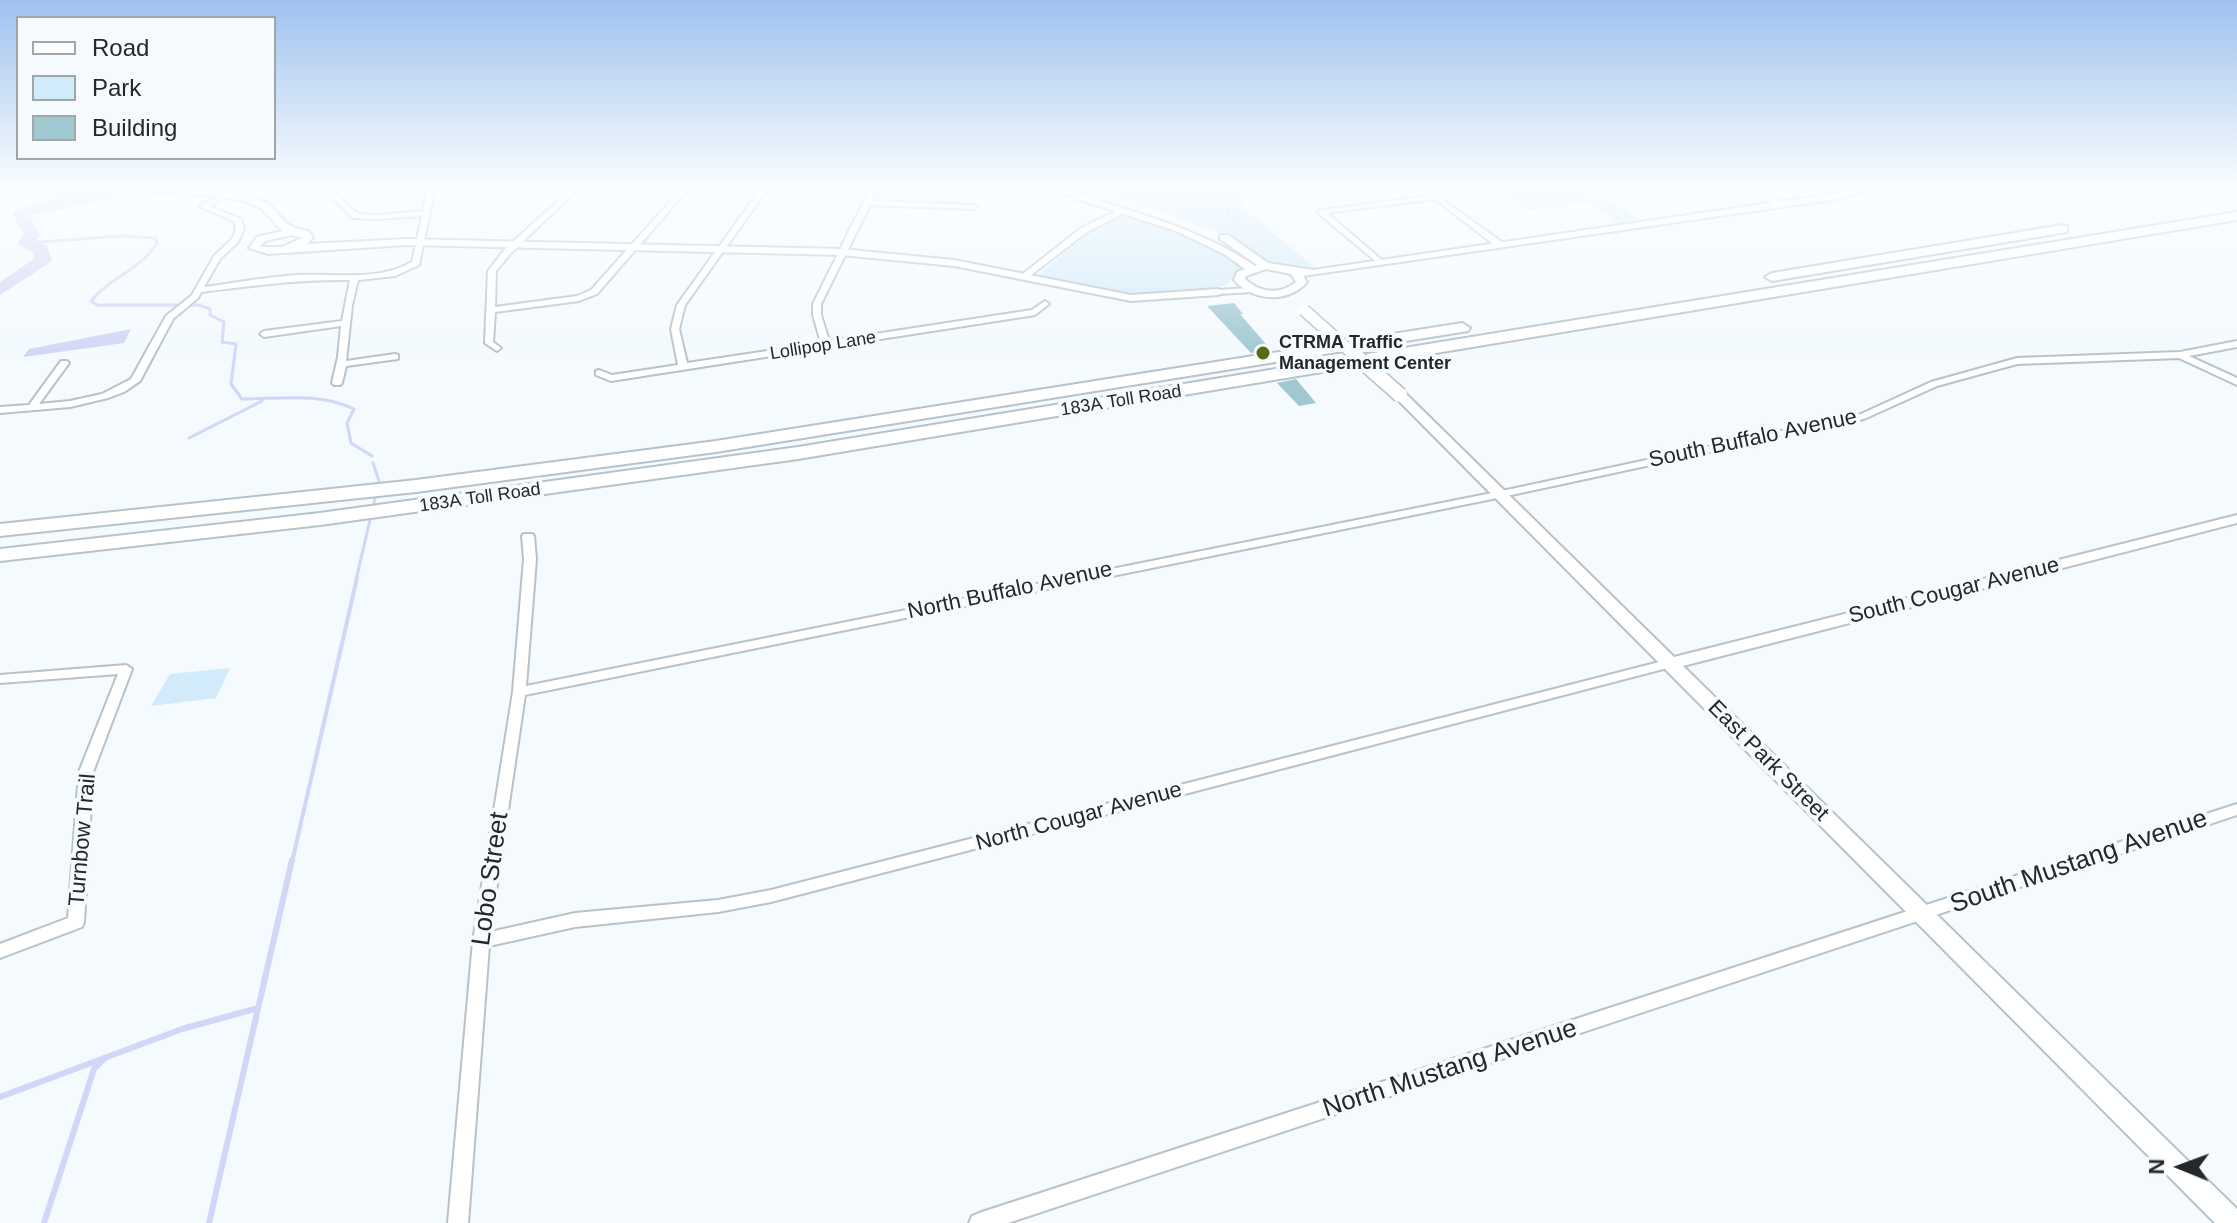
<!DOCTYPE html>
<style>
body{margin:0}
#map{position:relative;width:2237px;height:1223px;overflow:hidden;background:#f4fafe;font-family:Arial,sans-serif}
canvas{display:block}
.legend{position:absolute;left:16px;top:16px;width:260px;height:144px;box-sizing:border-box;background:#f4fafe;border:2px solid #a1a6a9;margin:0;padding:10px 14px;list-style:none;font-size:24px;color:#24282a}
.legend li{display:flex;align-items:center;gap:16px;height:40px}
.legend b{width:40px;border:2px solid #a1a6a9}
.north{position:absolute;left:2141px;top:1127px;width:80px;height:80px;-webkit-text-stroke:6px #f4fafe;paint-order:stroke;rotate:271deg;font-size:22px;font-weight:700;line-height:32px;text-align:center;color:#24282a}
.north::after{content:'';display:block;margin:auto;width:28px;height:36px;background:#24282a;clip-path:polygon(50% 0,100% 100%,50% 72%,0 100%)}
</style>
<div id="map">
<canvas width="2237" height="1223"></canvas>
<ul class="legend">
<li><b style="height:10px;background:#fff"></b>Road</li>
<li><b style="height:22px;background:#d2ebfb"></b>Park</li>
<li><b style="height:22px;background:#9fc8d0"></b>Building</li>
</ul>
<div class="north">N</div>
</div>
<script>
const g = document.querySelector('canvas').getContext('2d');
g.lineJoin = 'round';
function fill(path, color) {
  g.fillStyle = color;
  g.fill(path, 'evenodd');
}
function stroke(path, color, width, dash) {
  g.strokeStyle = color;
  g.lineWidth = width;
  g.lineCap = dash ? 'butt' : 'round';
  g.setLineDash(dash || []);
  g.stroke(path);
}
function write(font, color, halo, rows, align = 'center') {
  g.font = font + ' Arial,sans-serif';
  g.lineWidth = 8;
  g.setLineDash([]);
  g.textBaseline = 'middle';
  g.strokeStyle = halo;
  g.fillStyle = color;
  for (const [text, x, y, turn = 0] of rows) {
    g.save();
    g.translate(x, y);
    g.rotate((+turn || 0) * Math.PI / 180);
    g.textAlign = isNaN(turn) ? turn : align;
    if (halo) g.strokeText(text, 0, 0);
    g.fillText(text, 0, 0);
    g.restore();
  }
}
const green = new Path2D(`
 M1078,187H1283L1255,191L1241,207L1316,268C1267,274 1245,242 1202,226C1162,211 1119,200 1078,187Z
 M1495,187H1569L1609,201L1641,220L1620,223L1587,203L1525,211Z
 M1123,214L1193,235L1239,262L1241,267L1227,285C1164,300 1098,294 1037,276L1091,230Z
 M230,668L216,698L151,706L170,674Z`);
const water = new Path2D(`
 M131,329L124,343L23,357L29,349Z`);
const streamFar2 = new Path2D(`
 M1230,229L1237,219L1229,216L1226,201L1239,187
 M26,243L122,236L155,238L157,243C141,270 110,277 91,301L97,305H199L210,309V315L224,322L222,342L236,344L231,384L242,399C279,399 320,392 354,409L347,423L351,443L372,456
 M189,438L262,401
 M356,580L379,481L373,463`);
const streamFar1 = new Path2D(`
 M292,862L357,578`);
const stream = new Path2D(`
 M0,1097L182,1029L258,1008
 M44,1223L94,1069L105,1058
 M209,1223L292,860`);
const river = new Path2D(`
 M116,187H135L122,196L30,216L40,235L35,242L47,245L52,261L0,295V282L34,259L33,252L17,244L24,235L13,214L15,211L39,202Z`);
const building = new Path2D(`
 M1234,303L1243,314H1240L1271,350L1251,353L1207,306Z
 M1296,379L1316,403L1299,406L1277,383Z`);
const street = new Path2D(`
 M233,187H241L209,206L241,219L244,229L238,242L220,259L204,287C235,283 266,277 297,275C336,273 376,282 412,262L422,216L376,219L353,218L322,187H329L358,214L376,215L423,211L427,187H435L419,265L395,276L358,280L352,305L346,361L395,354L398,355V359L346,366L342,383L340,385H334L332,383L338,357L341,326L264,337L260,334L264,331L342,321L350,280C299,279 251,286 201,292L198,298L173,319L140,381L124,392L108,398L70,407L0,413V407L29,405L61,361H67L69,363L39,404L70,401L102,394L131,379L166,316L192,295L214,256L232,239L236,229L235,222L199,206Z
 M573,187H580L511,253L496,271L495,307L577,296L591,290L683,187H690L597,294L579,301L495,312L493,342L501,348L497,351L485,343L488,271L505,249Z
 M762,187H769L685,305L679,329L687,363L821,343L813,315V304L871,187H878L872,201L973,205L977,207L973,209L870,205L821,304V315L829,341L1032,310L1045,301L1049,304L1035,315L611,381L596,375V371L599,370L612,375L678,365L671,329L677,305Z
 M1746,187H1755L1785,204L1778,206Z
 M1436,195L1503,243V247H1497L1435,199L1327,213L1383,261L1384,263L1380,265L1317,212L1321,210Z
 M1121,209L1128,211L1087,232L1026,279L1019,277L1081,228Z
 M1249,288H1252V292L1218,294L1214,292L1218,290Z
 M2237,341V347L2189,356L2237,378V385L2179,358L2017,364L1937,386L1864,419L1502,497L525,695L490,932L575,913L718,900L771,890L1671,659L1677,663L1671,667L771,902L718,912L575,927L489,946L468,1223H448L473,941L513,692L524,559L522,536L524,534H532L534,536L536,559L526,686L1502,491L1861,414L1931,382L2017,358L2180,352Z
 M126,665L132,669L93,772L84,922L82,927L0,958V944L68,918L79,772L118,674L0,683V675Z
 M2237,804V815L1008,1223H969L972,1216L979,1213Z`);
const secondary = new Path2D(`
 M45,187H88L63,193Z
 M127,187C168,187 226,183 263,201C285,212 275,225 308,231L313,238L307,244L407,239L841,249L954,260L1131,295L1218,289L1224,292L1218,295L1131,301L954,266L841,255L407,245L268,254L249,248L257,237L282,231L261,208L244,201L215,196L132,190ZM292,235L302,238L282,247H260L265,241Z
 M1049,187H1063C1128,213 1196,225 1255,266L1257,265L1220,239V235H1228L1268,263L1313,270L1831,194L1861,187H1879L1831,200L1303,276L1307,282C1288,304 1252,301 1234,280L1237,272L1245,269L1224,254L1176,231L1077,199ZM1266,269L1291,274L1296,282C1280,295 1260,293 1245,279L1246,276Z
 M1400,391L1404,392L1674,657L2237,515V523L1683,666L2237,1209V1223H2215L1396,398V392Z`);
const highway = new Path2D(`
 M2237,212V220L798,459L320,525L0,561V549L320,513L798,447Z
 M2062,225L2067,226V232L1772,281L1765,277L1772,273Z
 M1462,323L1470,328L1468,331L716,452L416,492L0,536V524L416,480L716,441Z`);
const secondaryBridgeFar1 = new Path2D(`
 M1304,310L1360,360`);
const secondaryBridge = new Path2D(`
 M1358,358L1400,395`);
const markers = [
 [1263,353,8,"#5a6912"]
];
const farPoinames = [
 ["CTRMA Traffic",1279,343],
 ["Management Center",1279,364]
];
const farStreetnames = [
 ["Lollipop Lane",823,346,-9],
 ["183A Toll Road",1121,401,-9],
 ["183A Toll Road",480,498,-8]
];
const streetNames = [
 ["South Buffalo Avenue",1753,439,-12],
 ["North Buffalo Avenue",1010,591,-12],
 ["South Cougar Avenue",1954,591,-14],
 ["East Park Street",1768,761,45],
 ["North Cougar Avenue",1079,817,-15],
 ["Turnbow Trail",83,840,-85]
];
const nearStreetnames = [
 ["South Mustang Avenue",2079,862,-19],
 ["Lobo Street",491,879,-82],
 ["North Mustang Avenue",1450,1069,-18]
];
fill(green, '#d2ebfb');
fill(water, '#d2d6f7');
stroke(streamFar2, '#d2d6f7', 3);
stroke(streamFar1, '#d2d6f7', 4);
stroke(stream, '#d2d6f7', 6);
fill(river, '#d2d6f7');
fill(building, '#9fc8d0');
stroke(street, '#b8c2c8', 4);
stroke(secondary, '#b8c2c8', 4);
stroke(highway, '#b8c2c8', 4);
fill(street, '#fff');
fill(secondary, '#fff');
fill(highway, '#fff');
stroke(secondaryBridgeFar1, '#b8c2c8', 14, []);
stroke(secondaryBridge, '#b8c2c8', 17, []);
stroke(secondaryBridgeFar1, '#fff', 11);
stroke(secondaryBridge, '#fff', 14);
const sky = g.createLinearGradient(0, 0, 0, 358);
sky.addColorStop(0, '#9fc2ee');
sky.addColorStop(0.52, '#fafdff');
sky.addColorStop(1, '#fafdff00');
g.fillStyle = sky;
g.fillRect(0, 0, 2237, 358);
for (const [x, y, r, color] of markers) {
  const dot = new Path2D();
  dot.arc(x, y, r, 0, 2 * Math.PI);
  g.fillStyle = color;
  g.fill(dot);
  stroke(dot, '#f4fafe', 3);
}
write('bold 18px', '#24282a', '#f4fafe', farPoinames, 'left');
write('18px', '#24282a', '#f4fafe', farStreetnames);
write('22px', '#24282a', '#f4fafe', streetNames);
write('26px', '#24282a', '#f4fafe', nearStreetnames);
</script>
